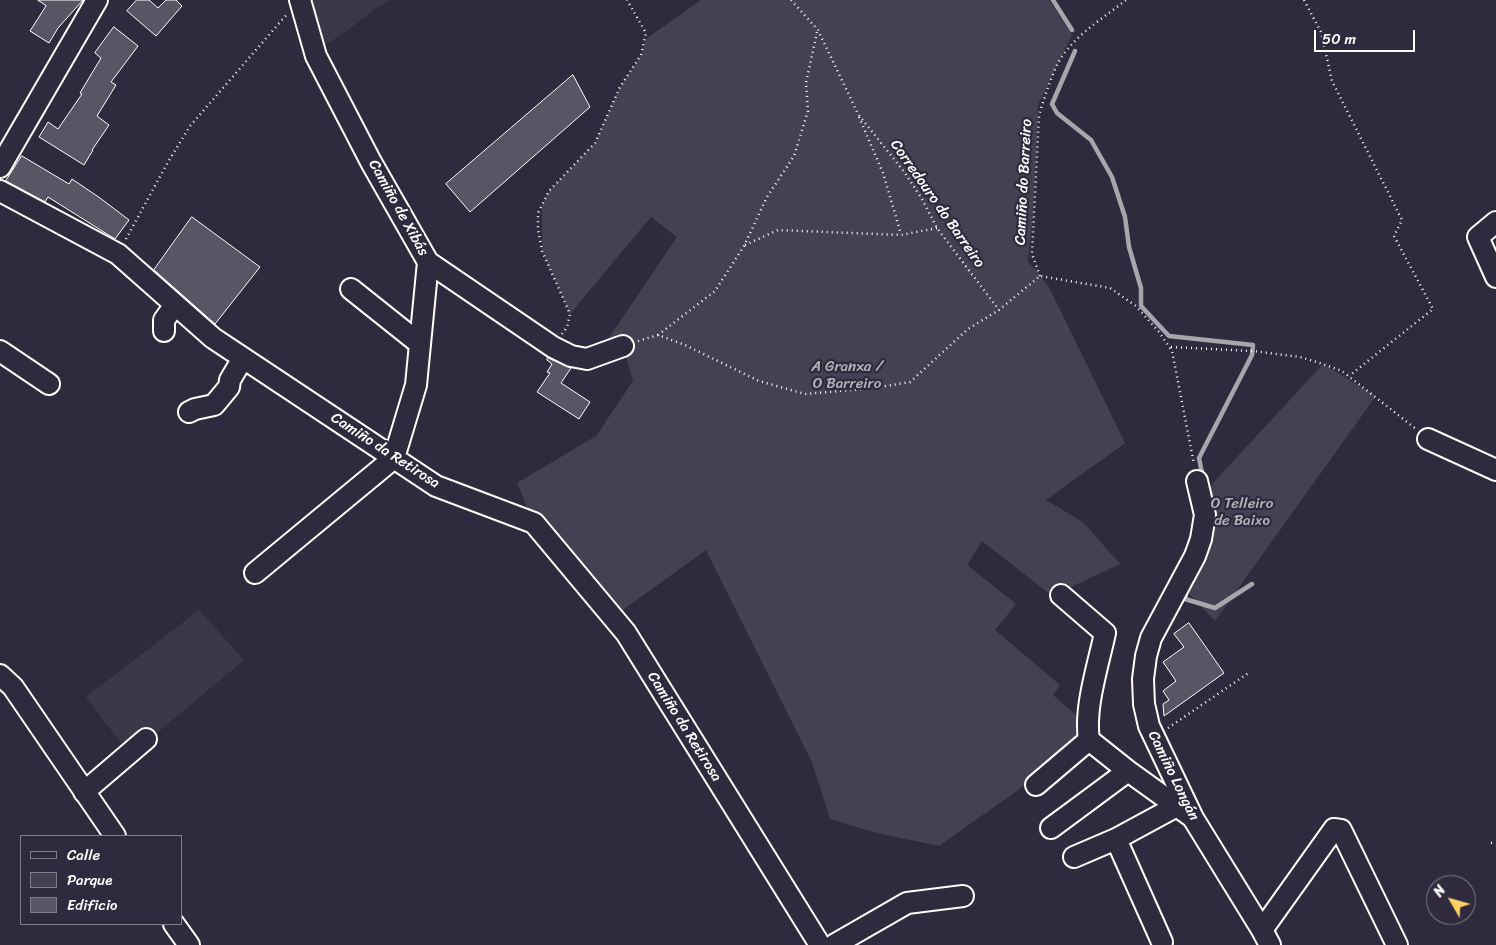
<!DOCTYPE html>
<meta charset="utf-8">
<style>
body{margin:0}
#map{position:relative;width:1496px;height:945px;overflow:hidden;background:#2f2a3d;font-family:Sriracha,sans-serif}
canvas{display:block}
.legend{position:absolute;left:20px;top:835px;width:162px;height:90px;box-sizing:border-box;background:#2f2a3d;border:1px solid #827f8b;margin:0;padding:6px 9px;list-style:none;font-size:15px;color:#fff}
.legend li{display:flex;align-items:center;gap:10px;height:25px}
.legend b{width:25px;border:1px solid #827f8b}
.north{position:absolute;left:1426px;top:875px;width:50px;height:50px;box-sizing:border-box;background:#2f2a3d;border:1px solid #827f8b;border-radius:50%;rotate:308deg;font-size:14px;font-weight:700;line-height:20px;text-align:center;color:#fff}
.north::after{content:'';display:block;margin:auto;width:18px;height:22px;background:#ffd166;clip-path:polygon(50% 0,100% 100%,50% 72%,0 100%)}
.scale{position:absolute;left:1314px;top:30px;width:101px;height:22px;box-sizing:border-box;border:2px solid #fff;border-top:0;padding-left:6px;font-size:15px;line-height:18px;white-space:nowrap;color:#fff;-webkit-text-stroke:4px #2f2a3d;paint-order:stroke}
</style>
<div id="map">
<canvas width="1496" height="945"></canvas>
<ul class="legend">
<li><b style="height:6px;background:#2f2a3d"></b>Calle</li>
<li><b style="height:14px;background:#464152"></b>Parque</li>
<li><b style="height:14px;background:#595564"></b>Edificio</li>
</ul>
<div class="north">N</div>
<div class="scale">50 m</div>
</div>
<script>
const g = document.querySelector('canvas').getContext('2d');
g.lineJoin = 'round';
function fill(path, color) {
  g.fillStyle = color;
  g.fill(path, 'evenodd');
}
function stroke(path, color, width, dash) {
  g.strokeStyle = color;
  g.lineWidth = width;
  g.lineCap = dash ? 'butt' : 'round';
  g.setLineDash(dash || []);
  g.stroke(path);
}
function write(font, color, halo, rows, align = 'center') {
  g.font = font + ' Sriracha,sans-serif';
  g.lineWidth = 4.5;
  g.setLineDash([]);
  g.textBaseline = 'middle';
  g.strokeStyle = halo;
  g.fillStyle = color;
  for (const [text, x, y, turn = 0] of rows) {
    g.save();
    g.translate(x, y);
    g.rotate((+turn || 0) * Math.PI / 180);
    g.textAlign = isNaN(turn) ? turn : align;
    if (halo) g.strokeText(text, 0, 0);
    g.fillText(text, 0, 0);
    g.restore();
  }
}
const built = new Path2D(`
 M312,0H390L375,9L348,30L321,48L307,8Z
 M199,610L244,660L151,738L127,751L86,697Z`);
const green = new Path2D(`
 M701,0H1049L1072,35L1038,105L1033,215L1028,262L1037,271L1049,287L1125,443L1046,500L1083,522L1120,564L1052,596L982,541L967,565L1016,604L995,630L1060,685L1053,695L1077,716L1089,740L939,846L877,833L830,819L812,762L706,550L613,617L534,523L517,483L596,436L633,381L623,346L604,345L677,237L651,217L570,314L542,251V205L549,191L595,143L620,87L641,55L647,38Z
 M1323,364L1376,396L1215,621L1180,584L1201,496Z`);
const stream = new Path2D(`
 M1053,0L1072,30
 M1075,51L1052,104L1057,113L1091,140L1112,177L1125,217L1129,247L1141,288V306L1169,336L1253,345L1252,355L1199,458L1203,478
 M1187,589L1185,599L1215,608L1252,584`);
const building = new Path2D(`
 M38,0H83L58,28L49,43L30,31L46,6Z
 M137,0H149L158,8L166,0H176L182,6L156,36L127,11Z
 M114,27L138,46L111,82L116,85L97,116L109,125L92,150H93L84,165L39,137L48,122L58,129L82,94L80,93L101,58L95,53Z
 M573,75L590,107L470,212L446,184Z
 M22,156L69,184L72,179L100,198L129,220L115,239L48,197L45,202L6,181Z
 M192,217L260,267L215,324L154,270Z
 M548,358L571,368L561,383L590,402L579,419L537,392L550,373L547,372L552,364L547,360Z
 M1189,623L1224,673L1164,716L1163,704L1169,700L1163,691L1176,681L1163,662L1184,647L1174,634Z`);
const path = new Path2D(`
 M791,0L818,30L858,114L905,173L922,199L937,228L999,310
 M1304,0L1321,32L1332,81L1402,220L1394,236L1433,309L1349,376
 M859,117L883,173L901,234
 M126,239L168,162L190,126L288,13
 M745,245L778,230L901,235L937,228
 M1040,276L1032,254L1039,115C1044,99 1049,83 1056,67C1070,38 1101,20 1126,0
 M562,334L567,327L570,314L542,251L538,229V213L549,191L595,143L620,87L641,55L646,33L627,0
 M658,335L715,291L744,246L767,197L794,156L808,111L806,83L817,32
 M638,341L658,335L685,345L759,381L805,394L874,388L910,382L968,329L999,310L1040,276L1110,288L1136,306L1159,332L1172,351L1194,464
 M1171,347L1253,351L1300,357L1323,364L1342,371L1416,429
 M1168,728L1250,672
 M1491,843L1496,842`);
const minor = new Path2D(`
 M0,167L97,0
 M0,191L118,254L213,338L436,486L534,523L626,633L820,945
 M1496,222L1478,237L1496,277
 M428,262L553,347L571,356L587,359L623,346
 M351,289L420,344
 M164,331V320L175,305
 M0,351L49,384
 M189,412L195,409L214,405L229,387L230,380L243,358
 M1428,439L1496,470
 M1197,481L1205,515L1201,539L1195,556L1151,638L1146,656L1143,679L1144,704L1149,726L1193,818L1262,930L1270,945
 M255,573L394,458L416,385L428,262L371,162L316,56L300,0
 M1061,595L1105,633C1098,666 1084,708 1089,740L1128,771L1192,817
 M0,675L13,687L115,836
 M1036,785L1089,740
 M84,792L146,739
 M1051,828L1128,771
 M1074,857L1116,839
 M174,924L189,945
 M1262,930L1334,829L1341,830L1397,945
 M1162,942L1116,839L1177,806
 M834,945L907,903L963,896`);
const streetNames = [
 ["Camiño do Barreiro",1024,182,-87],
 ["Corredouro do Barreiro",937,204,55],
 ["Camiño de Xibás",398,208,61],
 ["Camiño da Retirosa",385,451,33],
 ["Camiño da Retirosa",684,727,58],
 ["Camiño Longán",1173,776,64]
];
const parkNames = [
 ["A Granxa /",847,367],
 ["O Barreiro",847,384],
 ["O Telleiro",1242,504],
 ["de Baixo",1242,521]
];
fill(built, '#3c3749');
fill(green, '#464152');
stroke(stream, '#a7a6ad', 4.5);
fill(building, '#595564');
stroke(building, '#fff', 1);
stroke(minor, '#fff', 24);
stroke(path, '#fff', 2.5, [1, 4]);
stroke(minor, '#2f2a3d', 20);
write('15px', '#fff', '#2f2a3d', streetNames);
write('15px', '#b5b3ba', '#2f2a3d', parkNames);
</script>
